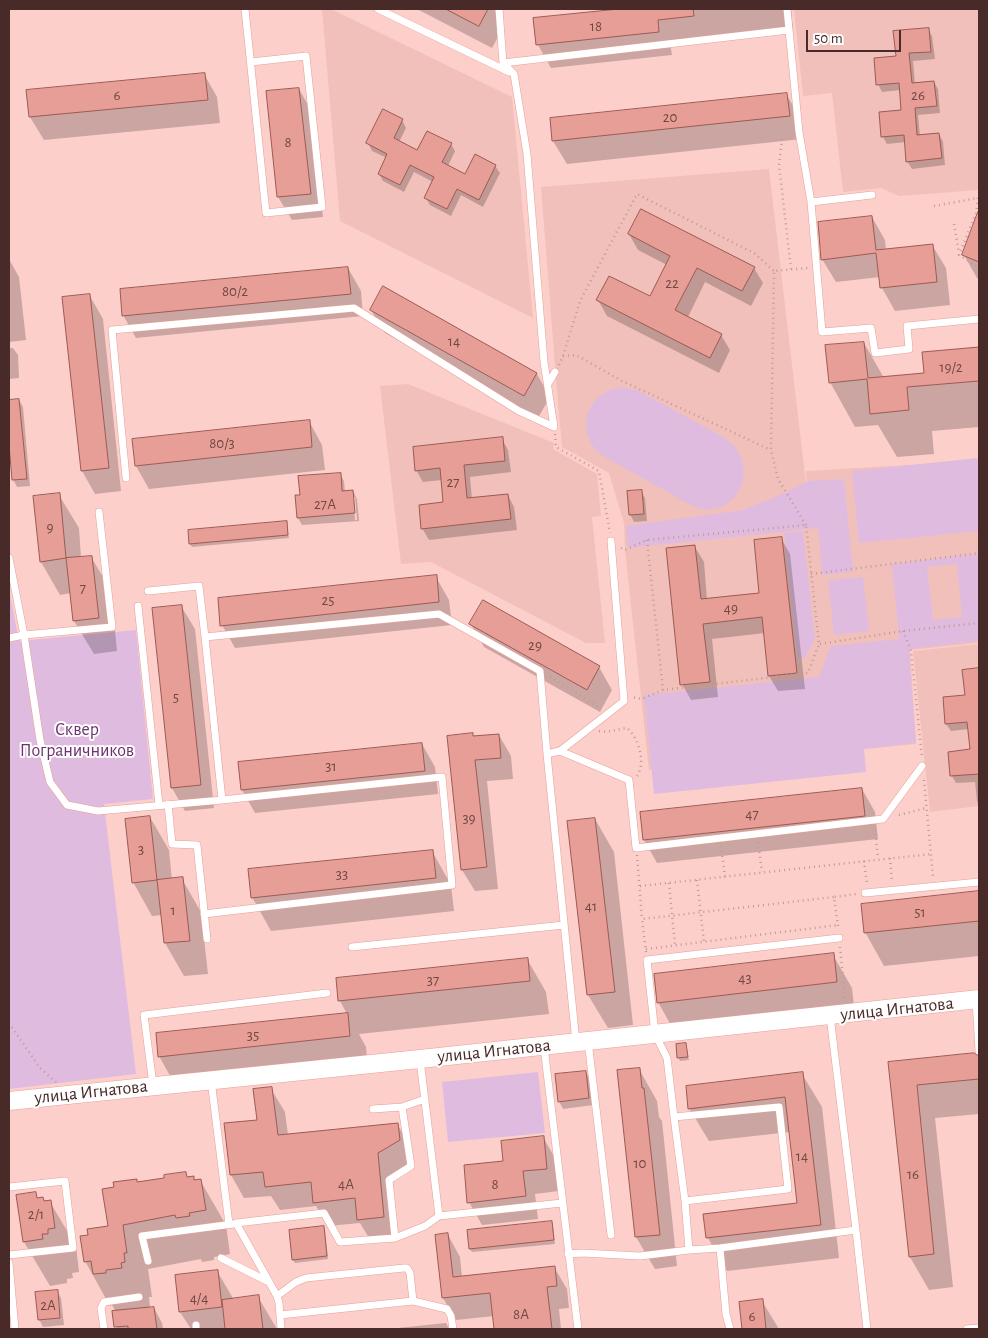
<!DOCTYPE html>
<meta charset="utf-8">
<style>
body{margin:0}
#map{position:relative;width:988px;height:1338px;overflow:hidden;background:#fdcfca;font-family:"Alegreya Sans",sans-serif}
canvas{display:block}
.frame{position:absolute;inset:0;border:10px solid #482b28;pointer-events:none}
.scale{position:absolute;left:806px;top:30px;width:95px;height:22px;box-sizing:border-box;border:2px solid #482b28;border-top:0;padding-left:6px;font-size:15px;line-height:18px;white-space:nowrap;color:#482b28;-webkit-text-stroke:4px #fdfdfd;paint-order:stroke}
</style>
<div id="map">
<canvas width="988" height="1338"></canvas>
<div class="frame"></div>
<div class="scale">50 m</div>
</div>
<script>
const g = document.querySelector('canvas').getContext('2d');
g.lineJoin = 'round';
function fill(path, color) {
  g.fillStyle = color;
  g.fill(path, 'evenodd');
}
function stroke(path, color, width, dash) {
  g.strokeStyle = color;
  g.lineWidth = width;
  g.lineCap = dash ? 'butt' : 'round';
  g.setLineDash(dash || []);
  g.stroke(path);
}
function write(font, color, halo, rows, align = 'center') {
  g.font = font + ' "Alegreya Sans",sans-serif';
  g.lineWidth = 4;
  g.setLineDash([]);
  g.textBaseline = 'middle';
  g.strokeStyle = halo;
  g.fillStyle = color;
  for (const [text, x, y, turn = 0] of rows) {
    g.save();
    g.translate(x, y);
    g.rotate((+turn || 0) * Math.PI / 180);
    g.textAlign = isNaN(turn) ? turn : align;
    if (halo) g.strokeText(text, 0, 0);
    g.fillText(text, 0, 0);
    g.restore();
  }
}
const built = new Path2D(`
 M322,9H331L512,97L533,318L340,221Z
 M794,9H979V190L899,196L881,188L843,192L832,93L803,96Z
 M769,169L807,492L806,471L979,461V643L910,650L916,744L649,770L625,550L624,523L609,473L562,447L556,379L541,187Z
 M408,384L554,443L553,449L597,474L601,516L592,517L605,643H586L431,562L401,564L380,386Z
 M979,644V806L930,812L913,651Z`);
const green = new Path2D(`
 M621,387L639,391L725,438C760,461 742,514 703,509C690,507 679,498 668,492C647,481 626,469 605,457C573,437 584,392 621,387Z
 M979,458V531L859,543L852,471Z
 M844,479L853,572L822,575L818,528L628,548L626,526L743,510L787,492L808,481Z
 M803,531L815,638L805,658L798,659L784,533Z
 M979,554V641L909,649L916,743L864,749L866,772L654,794L644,695L819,677L831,646L899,639L892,564ZM957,564L962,617L933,620L927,567Z
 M863,577L869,631L834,635L828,580Z
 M9,590L19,641L136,630L153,799L104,804L136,1074L9,1089Z
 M538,1072L545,1133L448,1142L442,1082Z`);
const shadow = new Path2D(`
 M417,9H494L504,26L492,48Z
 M631,9H791L793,30L670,42L672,55L551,68L538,45L535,19Z
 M928,29L932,36L935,59L913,61L915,84L934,82L938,89L940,113L918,115L920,136L939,134L943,142L945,165L912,169L907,161L906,142L887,144L883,137L902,111L900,90L882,92L878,84L897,57Z
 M204,74L217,97L220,123L44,140L30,117L28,91Z
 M299,89L312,112L323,217L292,220L278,197Z
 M786,94L800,117L802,139L567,164L553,141L551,119Z
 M402,120L406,128L399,142L418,152L451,144L455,151L448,166L466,175L495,166L500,173L483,207L461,195L451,216L430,205L426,198L433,182L414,172L404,192L383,181L379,174L387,158L372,151L368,143Z
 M872,217L885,240L886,250L932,245L946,268L950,305L895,311L882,288L880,277L836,282L822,259Z
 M973,231L979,233V279L977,278L964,255Z
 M629,234L754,268L763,283L751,306L705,282L688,317L721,335L730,350L719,373L607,316L598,300L650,298L667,265L638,250Z
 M9,259L19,277L26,340L9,342Z
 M348,268L361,291L363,316L136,338L123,315Z
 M90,296L103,319L121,491L95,494L82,471L64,298Z
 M371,310L537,374L550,397L538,418L385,333Z
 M864,343L884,378L926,374L924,353L979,349V427L932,431L934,454L897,457L878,425L855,427L830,382Z
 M9,348H13L18,355L19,378L9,379Z
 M19,400L23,407L30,486L17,487L13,479L9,434V401Z
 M309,421L322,445L325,470L149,489L136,466Z
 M502,439L508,450L511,472L470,477L472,499L508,495L514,507L517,530L429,540L422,528L445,503L442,480L423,482L416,470Z
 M340,474L344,481L345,492L353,491L357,499L359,521L302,525L298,518L296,497L301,496ZM353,497H355L357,520H355Z
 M641,491L645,498L647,521L634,522L630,514Z
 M59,495L79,528L81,558L91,557L111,590L117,651L94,654L74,621L71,593L60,595L41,562Z
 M286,522L289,538L192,547L190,544Z
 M781,538L790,554L805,689L778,691L769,676L765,633L712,639L718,697L691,700L682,684L695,547L704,562L707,600L761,594Z
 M436,577L449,600L452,625L235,648L222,625Z
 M181,606L195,629L214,808L185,811L172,788L153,609Z
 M471,624L599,667L612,690L600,712L484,647Z
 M979,670V805L977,801L975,782L956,783L952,776L949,753L971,751L969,729L951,731L946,724L966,696L964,671Z
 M499,735L511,756L513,779L487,781L498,889L475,891L462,870L473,737Z
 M422,744L435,767L438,794L255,813L242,790Z
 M862,789L875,812L878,839L657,863L644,840Z
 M150,817L169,850L172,880L182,879L201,912L208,974L184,976L165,943L162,915L152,916L133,882Z
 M595,819L614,852L633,1025L608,1028L588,995Z
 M432,851L451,885L454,911L271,931L252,897Z
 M979,893V956L884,966L865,932L862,905Z
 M833,955L852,988L855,1015L677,1036L658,1002Z
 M527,959L546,992L549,1014L359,1034L366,1047L368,1070L178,1090L159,1056L347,1014L340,1001L337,979Z
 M685,1044L689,1060L680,1061L678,1057Z
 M974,1054L979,1057V1114L935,1118L953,1287L929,1290L910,1257L890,1063Z
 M639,1069L657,1101L659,1117L662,1121L677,1266L655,1269L636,1237Z
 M586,1072L590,1080L593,1105L563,1109L559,1101Z
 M802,1074L822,1107L839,1258L727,1271L708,1238L798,1204L790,1132L709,1141L689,1108Z
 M271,1089L285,1112L288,1135L397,1124L411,1147L413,1164L390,1177L397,1240L372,1243L360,1223L328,1226L316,1206L280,1210L271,1196L244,1198L231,1175L258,1121Z
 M543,1137L556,1160L559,1191L535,1194L538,1219L482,1225L469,1202L505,1162Z
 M185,1173L188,1178L193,1177L195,1181L200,1180L226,1225L230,1254L214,1257V1260L202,1262L201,1259L148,1269L152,1297H149L150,1308H154L162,1323L163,1329H117L114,1312H116L112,1305L110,1306L85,1261L90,1236L109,1227L116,1188L136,1180L138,1184L166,1179Z
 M35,1194L38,1199L45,1202H50L76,1246L79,1272L72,1273L73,1278L67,1279V1283L50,1286L24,1242Z
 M551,1222L553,1225L555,1244L472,1252L470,1249L468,1231Z
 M323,1228L325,1231L328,1259L295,1263L293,1260Z
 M448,1235L460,1257L462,1277L554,1267L567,1289L569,1308L559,1309L561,1329H495L494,1316L456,1320L443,1298Z
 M217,1271L234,1300L258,1297L277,1329H191L180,1312Z
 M57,1291L61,1298L64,1325L43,1327L39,1319Z
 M762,1301L779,1329H743L740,1303Z
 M446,1323L449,1329H388Z`);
const building = new Path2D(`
 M446,9H488L479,26Z
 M619,9H693L694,16L658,20L659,32L536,45L533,18Z
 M929,28L931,52L909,53L912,83L934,81L937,106L915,108L917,135L939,133L942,158L906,162L904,135L881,137L879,112L901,110L899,83L876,85L874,58L896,56L893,31Z
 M205,73L208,100L29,117L26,90Z
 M299,88L311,194L277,197L266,91Z
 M787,93L790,116L552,141L550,118Z
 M383,109L403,119L394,138L417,150L427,131L452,143L442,162L465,174L475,154L496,165L479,200L457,189L447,209L424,198L434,177L410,165L400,185L378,174L387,154L366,143Z
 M641,209L755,267L742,291L697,268L675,310L722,334L710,358L596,300L609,276L650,296L670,256L628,234Z
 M978,212L979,213V262L962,255Z
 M872,216L876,250L933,244L937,282L880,288L876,253L821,260L818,222Z
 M348,267L351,294L122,316L120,289Z
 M383,286L537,373L524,396L370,310Z
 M90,294L109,468L81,471L62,297Z
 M864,342L868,378L924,373L922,352L979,347V381L907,387L909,410L870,414L867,379L829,383L825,345Z
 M19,399L27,479L12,480L9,445V400Z
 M310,420L312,447L135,466L132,439Z
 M503,437L505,461L464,465L467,498L508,494L511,519L421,529L419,505L443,502L440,468L415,471L413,447Z
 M341,473L342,491L353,490L355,513L297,518L295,495H300L298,476Z
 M642,490L644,514L629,515L627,491Z
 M60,493L66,558L40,562L33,496Z
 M287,521L288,535L189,544L188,530Z
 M782,537L797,673L768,676L762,617L703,624L710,682L680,685L666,548L695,545L701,599L759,593L754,540Z
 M92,556L99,618L73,621L66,558Z
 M437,575L439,602L220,626L218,598Z
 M483,600L600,666L587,690L469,624Z
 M182,605L201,785L171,788L152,608Z
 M979,668V774L950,776L948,752L970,749L967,722L945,724L943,697L965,695L962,670Z
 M473,733V736L499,734L501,758L475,760L487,867L461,870L447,736Z
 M422,743L425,771L241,790L238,762Z
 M862,788L865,816L643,840L640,812Z
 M150,816L157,880L132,883L125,819Z
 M595,818L615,992L587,995L567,821Z
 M433,850L436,878L251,898L248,869Z
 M183,877L190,941L164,943L157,880Z
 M979,891V921L864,933L861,904Z
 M834,953L837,982L657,1003L654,974Z
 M528,958L530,981L338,1001L336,978Z
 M348,1013L350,1036L158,1057L156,1033Z
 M686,1043L688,1057L677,1058L676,1044Z
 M974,1053L979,1056V1079L917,1085L934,1254L909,1257L888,1062Z
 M640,1068L642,1088H644L660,1235L635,1237L617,1070Z
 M586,1071L589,1098L558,1102L555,1074Z
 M803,1072L821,1225L706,1238L703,1214L797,1203L785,1097L688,1109L686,1086Z
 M272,1087L278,1135L398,1123L400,1140L378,1153L384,1217L357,1220L355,1198L313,1203L311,1182L265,1187L263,1172L230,1175L224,1123L257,1120L253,1089Z
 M544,1136L547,1169L523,1171L526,1196L467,1203L464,1165L503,1161L501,1141Z
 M186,1172L187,1177L194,1176V1180L201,1179L206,1210L189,1213L190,1216L176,1218L175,1215L123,1225L127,1253H124L125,1262L121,1263L122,1268L106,1270V1273L93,1274L91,1261L84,1262L80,1236L88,1235L87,1229L108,1226L102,1189L114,1187L113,1182L137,1179V1182L164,1178V1175Z
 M36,1192L37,1198L43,1197L44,1201L51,1200L55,1228L48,1229V1234H42L43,1239L23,1242L16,1195Z
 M552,1221L554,1240L469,1249L467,1230Z
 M324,1226L327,1256L292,1260L289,1230Z
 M448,1233L453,1277L555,1266L557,1286L547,1287L552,1329H494L490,1293L442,1298L435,1235Z
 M218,1270L222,1307L179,1312L175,1275Z
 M58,1290L60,1318L38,1320L35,1292Z
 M259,1295L263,1329H225L222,1300Z
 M763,1299L766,1329H742L739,1302Z
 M154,1307L157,1329H128V1326L114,1327L112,1311Z`);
const path = new Path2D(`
 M782,139L779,165L791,269
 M978,198L976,213L959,255L979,268
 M934,206L978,198
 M954,224L959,253
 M563,356L576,355L622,381L771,450
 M559,365L563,356L580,301L637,194L754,253L774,271
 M555,434L556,447L599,471L610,533
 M806,525L778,479L771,450L774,271L808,268
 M647,540L663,690
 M621,548L625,550L647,540L806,525L819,644L808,673L663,690L641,699L632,697
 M811,574L979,553
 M903,631L911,651L922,757
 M820,644L903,631L979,623
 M550,677L600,708
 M599,731C609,733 617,729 627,728C639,738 646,763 637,776
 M924,780L933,877
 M899,815L926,808
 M875,829L878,859
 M758,842L762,872
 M721,846L725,877
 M637,855L642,919
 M890,858L892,882
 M864,861L867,884
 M697,880L704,942
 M669,883L675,945
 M640,886L931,854
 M838,926L834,897L856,894
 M840,947L845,998
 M646,949L838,925
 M646,952L642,919L834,897
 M9,1023L40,1068L56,1082`);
const service = new Path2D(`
 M245,9L266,213L322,207L306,56L251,62
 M378,9L509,72
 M787,9L799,132L811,202L822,332L871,328L875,353L909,349L907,326L979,319
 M503,63L789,30
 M811,202L872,195
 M548,384L555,372
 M126,478L112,330L354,308L519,411L554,427L544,362L527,154L514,74L503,63L499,9
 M9,558L24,635L112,627L99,512
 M148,591L199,586L205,637
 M138,606L159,805
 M9,638L24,635L40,740L50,782L67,805L98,811L222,800L442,777L452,885L204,914
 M560,751L629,780L636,848L883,819L922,766
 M222,800L205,637L439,614L540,671L547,754
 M168,804L172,844L197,845L207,939
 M865,893L979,882
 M352,947L564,925
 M976,1000L979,1051
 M588,1041L611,1235
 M576,1042L547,754L560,751L624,701L611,541
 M544,1047L578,1329
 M211,1080L229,1224
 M153,1085L144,1015L327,993
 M373,1109L402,1107L425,1099
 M674,1117L685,1201
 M9,1187L65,1181L73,1248L9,1255
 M439,1216L562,1203
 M856,1230L867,1329
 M395,1238L389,1180L411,1166L402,1107
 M720,1248L726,1314L730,1329
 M689,1250L720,1248L856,1230L830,1016
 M568,1254L582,1253L640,1256L689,1250L685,1201L788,1189L779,1107L674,1117L667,1058L655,1034L647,960L839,938
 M221,1258L269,1282
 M148,1261L142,1236L233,1224
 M9,1263L15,1329
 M277,1296L296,1282L306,1278L404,1268H407L410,1273L413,1301
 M280,1315L413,1301L447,1309L451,1316L453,1329
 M196,1325V1329
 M104,1329L101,1308L104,1302L139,1297
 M281,1329L279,1303L277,1296L236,1223L324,1213L340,1242L395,1238L425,1226L439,1216L420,1060
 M967,1329L979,1328`);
const tertiary = new Path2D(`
 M9,1101L420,1059L979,999`);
const numberNames = [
 ["18",596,26],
 ["6",117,95],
 ["26",918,95],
 ["20",670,117],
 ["8",288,142],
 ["22",672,283],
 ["80/2",235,291],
 ["14",454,341],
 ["19/2",951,367],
 ["80/3",222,443],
 ["27",453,482],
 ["27А",325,504],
 ["9",50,527],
 ["7",83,588],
 ["25",328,600],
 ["49",731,608],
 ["29",535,645],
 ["5",176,697],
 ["31",331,766],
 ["47",752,814],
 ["39",469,818],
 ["3",141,849],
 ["33",342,874],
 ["41",591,906],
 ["1",173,910],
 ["51",920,912],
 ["43",745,978],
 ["37",433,980],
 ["35",253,1035],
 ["14",802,1156],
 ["10",640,1163],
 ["16",913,1174],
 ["4А",346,1184],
 ["8",495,1184],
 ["2/1",36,1214],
 ["4/4",199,1298],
 ["2А",48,1305],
 ["8А",521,1314],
 ["6",752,1316]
];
const parkNames = [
 ["Сквер",77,730],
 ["Пограничников",77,751]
];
const streetNames = [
 ["улица Игнатова",897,1009,-6],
 ["улица Игнатова",494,1051,-6],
 ["улица Игнатова",91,1092,-6]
];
fill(built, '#f2c0ba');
fill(green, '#dfbcdf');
fill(shadow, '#0003');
fill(building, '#e79e96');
stroke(building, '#9c5a54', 1);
stroke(service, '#e79f96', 8);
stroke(tertiary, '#e79f96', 19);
stroke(path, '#c19995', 2.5, [1, 4]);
stroke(service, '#fff', 7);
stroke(tertiary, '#fff', 18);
write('15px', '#704844', null, numberNames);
write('18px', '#6c316e', '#fdfdfd', parkNames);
write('18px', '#482b28', '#fdfdfd', streetNames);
</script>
